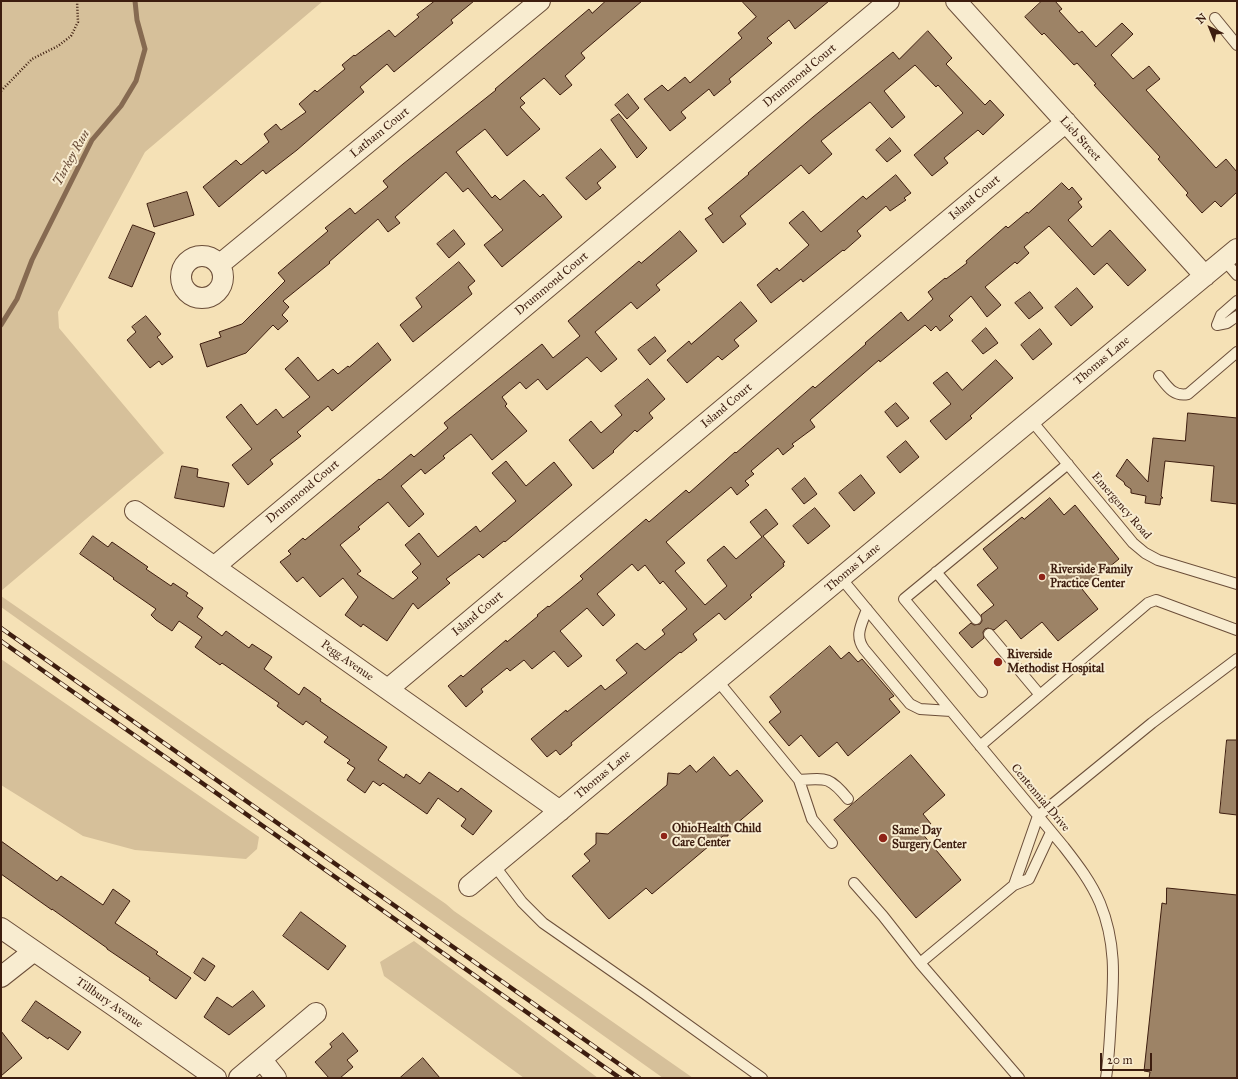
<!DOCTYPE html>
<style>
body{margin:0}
#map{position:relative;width:1238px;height:1079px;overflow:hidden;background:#f5e1b6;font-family:"IM FELL Great Primer",serif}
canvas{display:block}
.frame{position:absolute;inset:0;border:2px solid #3d1d0f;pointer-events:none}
.north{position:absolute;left:1190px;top:8px;width:40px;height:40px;-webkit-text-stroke:3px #f8ecd0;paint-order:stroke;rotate:317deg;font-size:11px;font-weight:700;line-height:16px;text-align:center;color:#3d1d0f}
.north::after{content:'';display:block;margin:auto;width:14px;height:18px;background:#3d1d0f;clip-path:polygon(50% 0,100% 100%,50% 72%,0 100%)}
.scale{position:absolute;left:1100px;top:1053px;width:52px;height:18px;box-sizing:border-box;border:2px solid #3d1d0f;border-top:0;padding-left:5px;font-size:12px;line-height:14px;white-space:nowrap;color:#3d1d0f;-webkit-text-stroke:3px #f8ecd0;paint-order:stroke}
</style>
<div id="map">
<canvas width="1238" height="1079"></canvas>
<div class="frame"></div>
<div class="north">N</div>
<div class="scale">20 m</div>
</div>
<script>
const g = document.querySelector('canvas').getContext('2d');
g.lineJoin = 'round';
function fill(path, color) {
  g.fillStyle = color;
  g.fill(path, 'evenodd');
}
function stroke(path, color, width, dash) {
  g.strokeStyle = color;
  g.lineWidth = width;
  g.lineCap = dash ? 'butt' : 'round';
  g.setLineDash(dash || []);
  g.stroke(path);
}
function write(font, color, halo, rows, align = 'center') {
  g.font = font + ' "IM FELL Great Primer",serif';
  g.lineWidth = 4;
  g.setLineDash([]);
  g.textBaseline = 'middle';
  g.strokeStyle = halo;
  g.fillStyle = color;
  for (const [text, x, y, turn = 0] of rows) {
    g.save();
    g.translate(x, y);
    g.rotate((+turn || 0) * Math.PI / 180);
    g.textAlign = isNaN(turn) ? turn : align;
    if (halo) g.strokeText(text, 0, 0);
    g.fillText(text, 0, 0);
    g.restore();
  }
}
const green = new Path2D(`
 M1,1H323L145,152L58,312L59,328L164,453L1,591Z
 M1,596L446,904L454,911L693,1078H663L1,607Z
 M1,659L259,837L257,849L246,859L135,850L83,836L1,785Z
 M414,941L598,1078H524L384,976L380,962Z`);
const stream = new Path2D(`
 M1,325L17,299L32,260L92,140L121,106L136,81L145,49L137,20L135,1`);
const building = new Path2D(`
 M435,1H474L451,20L453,23L394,72L387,64L360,87L364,92L297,150L266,174L263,170L219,207L203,187L236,160L241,165L269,142L264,134L276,124L281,130L306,112L299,104L315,90L317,92L345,69L342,65L354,55L355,56L389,30L395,37L419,17L417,15Z
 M606,1H642L581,53L585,58L565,76L572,85L560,95L544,78L520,98L525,103L520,107L540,129L507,156L485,129L456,152L492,198L495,195L500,200L524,180L540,197L543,194L562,217L502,267L484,245L503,230L468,188L463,192L446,172L395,217L400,223L388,232L378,219L329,262L330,263L283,301L289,307L282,315L288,321L278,330L273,325L246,353L207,367L200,344L221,337L219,332L242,324L285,281L278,273L328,231L325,228L350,208L355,214L388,187L383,181L403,164L496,90L495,89L589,9L592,13Z
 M742,1H829L795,29L789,20L767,38L772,43L729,79L731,82L714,96L709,89L681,112L686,118L670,131L644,99L662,85L668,91L685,77L690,83L742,38L738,33L756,17Z
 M1042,1H1055L1062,9L1059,11L1079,33L1082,31L1096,47L1122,23L1133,34L1111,55L1133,79L1149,66L1160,79L1146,90L1216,168L1226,159L1237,172V192L1221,207L1215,201L1202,213L1186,195L1188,193L1158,159L1160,157L1094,85L1096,84L1077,63L1074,65L1044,33L1042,35L1025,17Z
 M928,31L952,58L946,64L985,105L990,100L1004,115L983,135L978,130L944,158L948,163L932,176L914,155L963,113L938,85L936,87L915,65L884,91L905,117L892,128L870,102L821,141L832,154L809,174L801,165L740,216L746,224L723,243L705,219L713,214L708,208L749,174L748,173L813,117L893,52L899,59Z
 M628,94L639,108L627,119L615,105Z
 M619,114L647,148L637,158L611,120Z
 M890,138L901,151L887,162L876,150Z
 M601,149L616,167L597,183L601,188L586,200L566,178Z
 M896,175L911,193L904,198L906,200L890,211L886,206L857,231L861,236L844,251L843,250L803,282L801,279L771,303L757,285L777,268L779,271L809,245L789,223L803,211L821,232L863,196L866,199Z
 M1062,183L1069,190L1072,187L1082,199L1078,202L1082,207L1068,220L1092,247L1110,230L1146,270L1128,286L1107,263L1094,275L1049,226L1024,247L1029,253L1017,264L1015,262L985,287L1001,305L987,317L971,296L949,316L953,320L940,331L936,326L931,331L925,325L880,362L879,360L810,420L815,427L792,444L794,446L783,455L778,448L751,471L754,474L745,481L749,485L737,495L731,487L666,542L685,563L675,571L705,605L727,586L707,560L724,546L736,559L762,537L750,522L766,509L778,524L763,536L785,562L783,563L784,566L750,595L752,597L725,620L719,613L693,634L697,640L681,653L680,652L571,743L572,745L560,755L556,750L547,757L531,739L566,710L567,712L601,685L605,690L627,673L616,660L637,643L645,650L665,634L662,630L687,609L663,581L660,584L645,565L638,571L632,564L597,594L615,615L603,626L587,608L560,631L582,656L568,667L554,651L532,669L524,660L510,671L507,668L481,689L483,692L466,707L448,686L461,675L463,677L506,640L507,642L538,616L537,615L548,606L549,607L583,579L580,576L646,519L649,522L686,490L689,493L735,452L736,453L813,386L815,388L866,344L865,343L901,312L908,321L933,299L928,292L945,278L946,279L967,263L966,261L1006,226L1008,228L1027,212L1028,213Z
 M187,192L194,215L154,227L147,204Z
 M133,225L155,233L132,287L109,278Z
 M454,230L465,244L449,258L437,244Z
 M680,231L697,251L656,285L660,290L637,309L631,302L595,332L617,359L601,372L587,357L547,390L538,379L526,389L520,382L502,397L507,404L505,406L527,431L492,460L471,434L443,456L445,458L425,474L421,469L401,486L424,514L409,527L388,502L358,527L360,529L340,545L361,571L357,574L393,599L418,578L412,572L421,564L405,545L419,533L438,557L476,526L480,532L516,501L492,473L506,461L526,486L554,462L572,485L505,542L504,541L483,558L479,554L446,579L450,583L418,609L413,603L387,641L363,624L361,627L345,615L358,597L343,578L320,597L303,577L297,582L280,562L291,554L288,551L303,538L305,540L379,479L380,480L411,454L414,457L448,428L444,423L542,344L553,358L580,336L568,321L639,261L641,263Z
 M459,262L475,281L468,287L472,294L413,342L400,325L422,307L416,298Z
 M1077,288L1093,307L1071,326L1055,307Z
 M1030,292L1043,308L1029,319L1015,303Z
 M741,302L757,321L734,340L739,346L722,360L718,356L687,383L667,360L689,341L691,344Z
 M146,316L161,334L157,337L173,357L162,365L159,361L150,368L127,340L136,332L132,327Z
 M986,328L998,343L983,354L972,341Z
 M1040,329L1052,344L1033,360L1021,345Z
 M655,337L666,351L650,365L638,350Z
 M378,343L391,360L332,411L328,406L297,432L301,436L270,460L273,464L248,485L232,465L252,449L226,417L241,404L257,425L276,409L283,418L310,397L285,369L298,357L318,381L333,369L338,374L348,366L349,367Z
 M996,360L1013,378L970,416L972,418L946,440L930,421L951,404L933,383L947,372L962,390Z
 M648,379L665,399L649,413L653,418L637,432L635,430L613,451L614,452L593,469L569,440L591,421L601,433L622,415L615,406Z
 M896,403L909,418L897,427L885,412Z
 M1188,413L1237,418V504L1211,501L1214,466L1165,461L1161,496L1163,498H1161L1160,505L1145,503L1146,496L1131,493V489L1125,485L1124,482L1116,476L1127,459L1148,482L1153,438L1185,441Z
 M906,441L919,457L900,473L887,457Z
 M182,466L198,469L197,477L229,483L224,507L175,498Z
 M861,475L875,493L854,511L839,493Z
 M805,478L817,494L804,504L792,489Z
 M1050,498L1064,515L1075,505L1119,559L1082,589L1098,609L1058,641L1042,622L1021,639L1006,620L994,630L988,628L985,629L983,632L984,638L972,648L959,633L971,623L974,625L980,624L982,621L981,615L994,605L977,585L998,568L983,549L1022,517L1024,519Z
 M815,508L830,526L808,544L793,526Z
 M93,536L108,547L112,542L148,567L146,569L171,586L173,583L188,593L186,596L203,608L197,617L222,636L226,631L249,648L252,644L272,657L264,669L299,695L304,687L321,699L320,701L387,747L378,760L404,778L406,774L420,784L429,772L458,792L461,788L492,811L473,835L461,826L466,819L438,798L427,814L383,783L380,786L373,781L365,793L347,780L355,768L347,763L350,760L324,742L328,737L306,721L303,725L277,706L279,703L222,663L220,665L195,647L202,637L179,621L172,631L156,620L151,615L156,609L113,579L114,578L80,554Z
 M830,646L841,659L849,652L858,662L862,659L894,696L889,699L900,712L848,756L837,742L819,757L801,735L789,746L769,722L781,712L770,697Z
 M1227,740H1237V815L1220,813Z
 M911,755L945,795L923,814L931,824L921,832L961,880L916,918L834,820Z
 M714,757L730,776L737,770L763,801L728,831V836H723L710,846H709L652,894L646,888L609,919L572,876L590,861L584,854L596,844V833L608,834L667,785L668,773L679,774L690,765L696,772Z
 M1,841L57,881L61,876L103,905L113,889L130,901L115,923L158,952L156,954L191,978L176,999L149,980L150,978L107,949V948L52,909V910L1,874Z
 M1167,888L1237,895V1078H1149L1150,1072L1144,1071L1162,903L1166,904Z
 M301,912L346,946L328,970L283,936Z
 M203,958L215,966L205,981L194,973Z
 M253,991L265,1006L229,1035L204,1017L217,997L232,1007Z
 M36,1001L81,1032L68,1050L49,1037L48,1039L22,1021Z
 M1,1031L22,1058L1,1076Z
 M343,1033L358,1051L347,1060L353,1067L340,1078H329L315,1062L332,1047L330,1044Z
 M423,1058L440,1078H400Z`);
const path = new Path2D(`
 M1,91L32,59L58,46L71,36L78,22L77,1`);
const service = new Path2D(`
 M1215,18L1237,45
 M1224,260L1237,275
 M1237,301L1221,315L1217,325L1227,323L1237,316
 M1159,376C1167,386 1173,397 1188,394L1237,352
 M1031,420L1133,543L1145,553L1158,560L1237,584
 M936,572L976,619
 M841,578L1064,847C1078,865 1091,882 1100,903C1116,942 1114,977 1111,1017C1110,1038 1109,1058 1106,1078
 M867,609C862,624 854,635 864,649L910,704L920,709L951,711
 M989,634L1040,695
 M717,680L799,780L812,819L832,843
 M982,692L904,599L1068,464
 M980,746L1148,603L1156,600L1237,630
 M799,780C827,778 830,777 848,799
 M494,865L522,902L543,923L645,994L762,1078
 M854,883L883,916L920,963L1014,885L1029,879L1051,832
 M1014,885L1038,816L1152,723L1237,659
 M920,963L1019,1078`);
const minor = new Path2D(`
 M956,1L1205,276
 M181 277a21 21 0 1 1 42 0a21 21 0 1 1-42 0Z
 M219,265L540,1
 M135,511L560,811
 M214,567L889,1
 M388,689L1066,122
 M469,886L1237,249
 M1,928L114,1006L216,1078
 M1,977L34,951
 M262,1060L276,1078
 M239,1078L316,1013`);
const rail = new Path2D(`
 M1,628L639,1078
 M1,641L620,1078`);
const markers = [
 [1042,577,4,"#8f2418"],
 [998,662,5,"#8f2418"],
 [664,836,4,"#8f2418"],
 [883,838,5,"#8f2418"]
];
const streetNames = [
 ["Drummond Court",800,76,-40],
 ["Latham Court",380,133,-39],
 ["Lieb Street",1080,139,48],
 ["Island Court",975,198,-40],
 ["Drummond Court",552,284,-40],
 ["Thomas Lane",1102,361,-40],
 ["Island Court",727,406,-40],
 ["Drummond Court",303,492,-40],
 ["Emergency Road",1121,506,49],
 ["Thomas Lane",853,568,-40],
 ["Island Court",478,614,-40],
 ["Pegg Avenue",347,661,35],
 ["Thomas Lane",603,775,-40],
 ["Centennial Drive",1040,798,50],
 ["Tillbury Avenue",109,1003,35]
];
const poiNames = [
 ["Riverside Family",1050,570],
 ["Practice Center",1050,584],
 ["Riverside",1007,655],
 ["Methodist Hospital",1007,669],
 ["OhioHealth Child",672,829],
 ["Care Center",672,843],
 ["Same Day",892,831],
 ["Surgery Center",892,845]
];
const waterNames = [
 ["Turkey Run",72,158,-61]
];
fill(green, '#d6c09a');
stroke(stream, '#866a51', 5);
fill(building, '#9d8366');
stroke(building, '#3d1d0f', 1);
stroke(service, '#6b4e39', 12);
stroke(minor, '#6b4e39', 22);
stroke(path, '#3d1d0f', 2.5, [1, 2]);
stroke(service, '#f8ecd0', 10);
stroke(minor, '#f8ecd0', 20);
stroke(rail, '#3d1d0f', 4.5);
stroke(rail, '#f8ecd0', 3, [9]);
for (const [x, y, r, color] of markers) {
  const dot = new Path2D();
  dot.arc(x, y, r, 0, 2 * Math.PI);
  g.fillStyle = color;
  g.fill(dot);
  stroke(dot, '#f8ecd0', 1.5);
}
write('12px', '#3d1d0f', '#f8ecd0', streetNames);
write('bold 12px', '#3d1d0f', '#f8ecd0', poiNames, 'left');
write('italic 13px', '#674a36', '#f8ecd0', waterNames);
</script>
